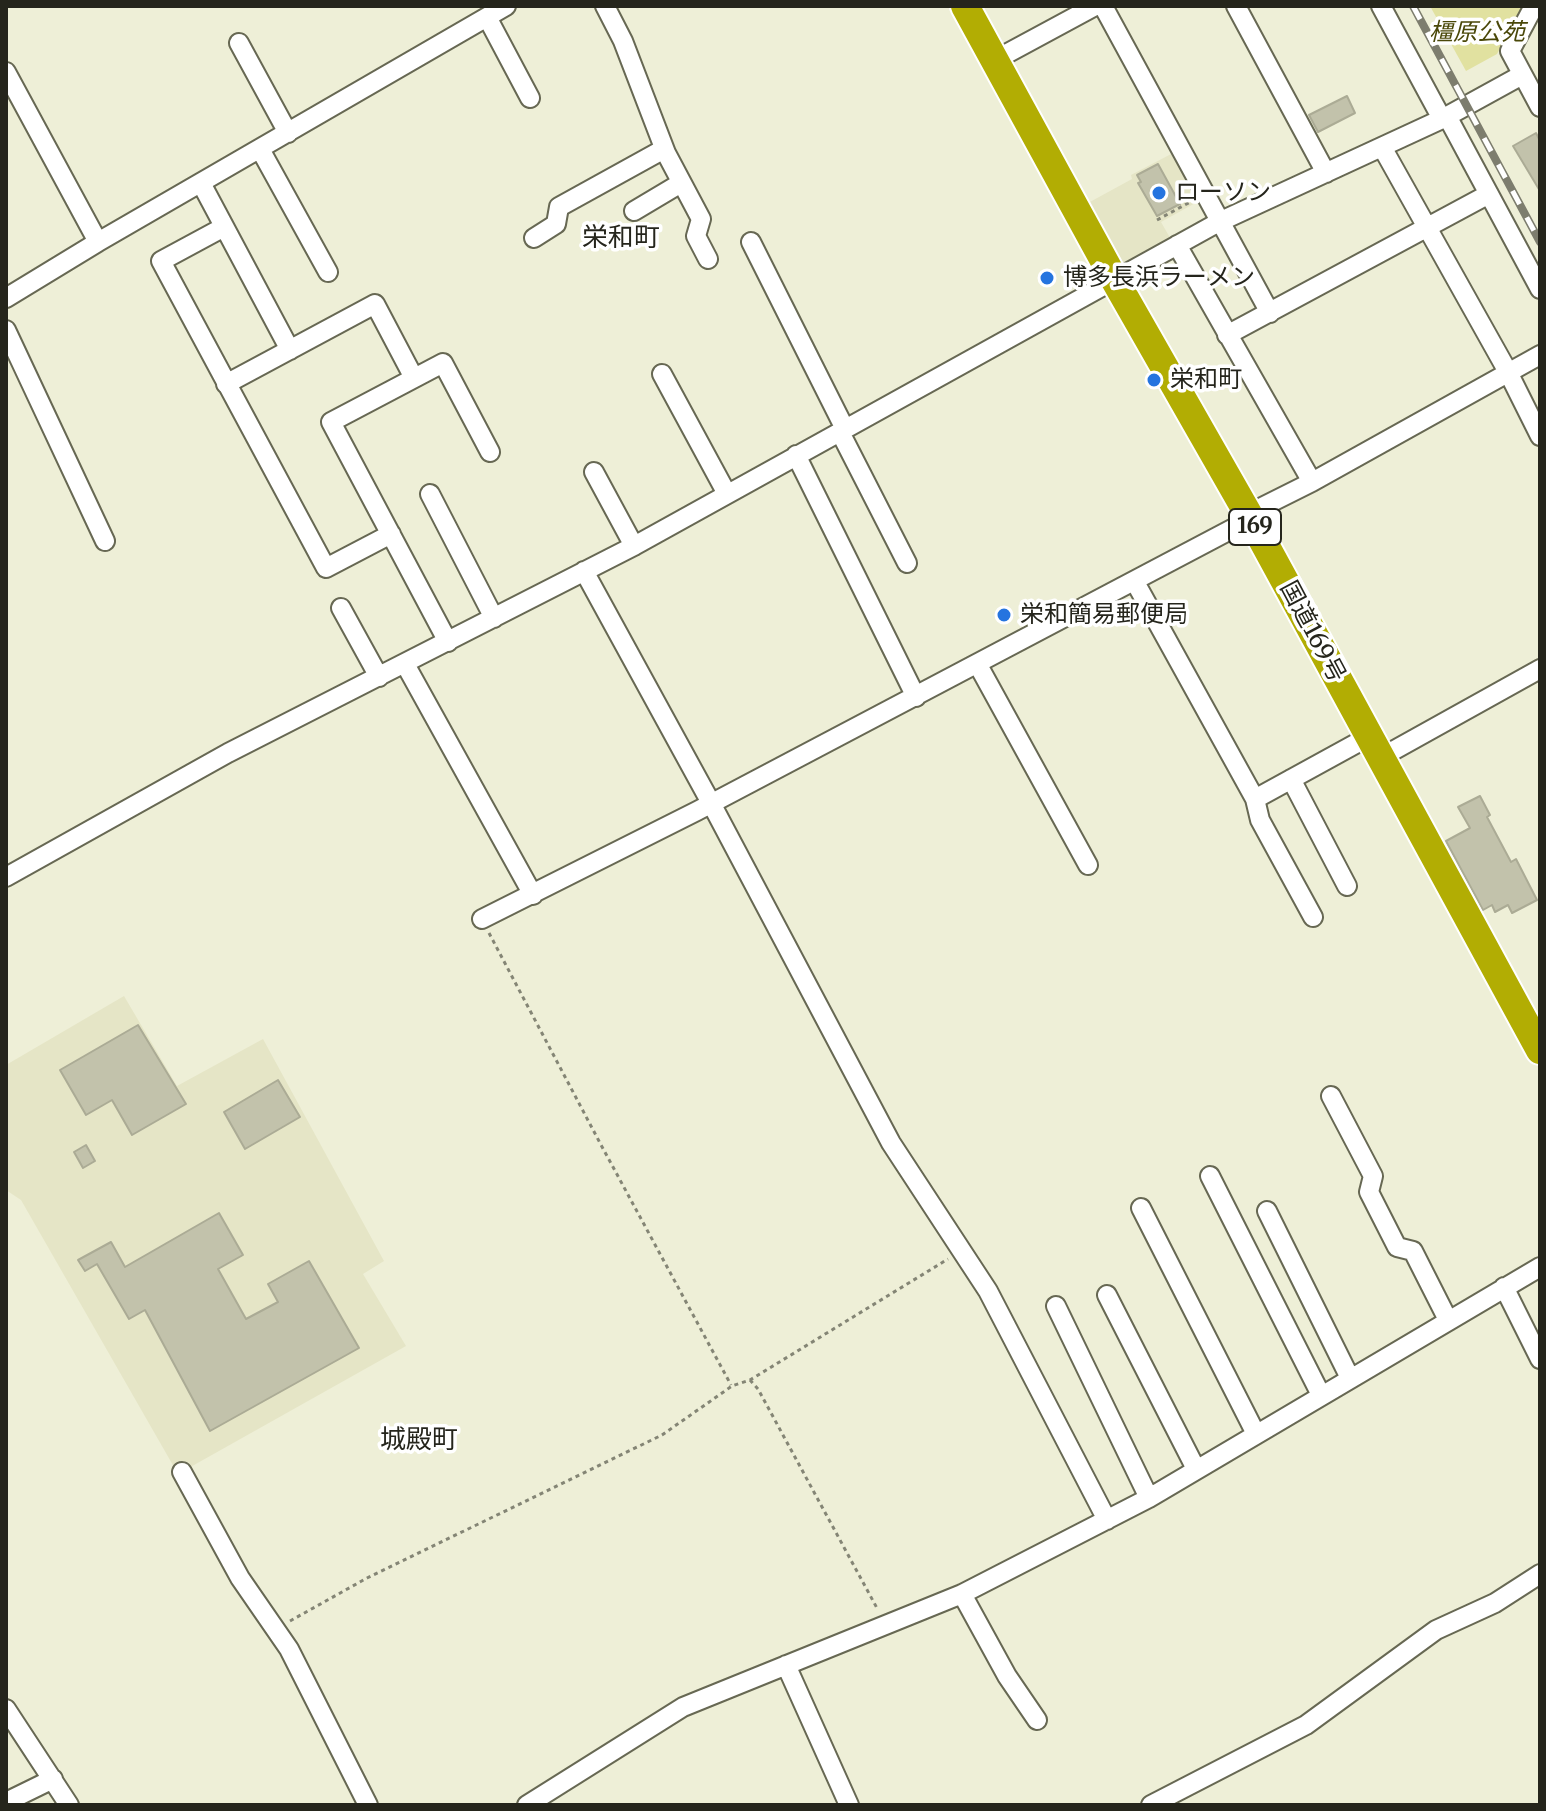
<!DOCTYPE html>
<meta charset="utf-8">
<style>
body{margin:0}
#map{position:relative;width:1546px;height:1811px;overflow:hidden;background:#eeefd7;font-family:Merriweather,serif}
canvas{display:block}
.frame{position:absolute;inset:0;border:8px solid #25251c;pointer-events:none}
</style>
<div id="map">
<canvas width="1546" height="1811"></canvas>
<div class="frame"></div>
</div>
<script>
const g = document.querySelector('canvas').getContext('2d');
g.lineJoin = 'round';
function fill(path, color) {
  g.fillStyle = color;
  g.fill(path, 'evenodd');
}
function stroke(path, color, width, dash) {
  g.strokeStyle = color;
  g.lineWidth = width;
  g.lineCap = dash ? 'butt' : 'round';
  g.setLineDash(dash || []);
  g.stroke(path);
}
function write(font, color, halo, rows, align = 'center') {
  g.font = font + ' Merriweather,"Noto Sans JP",serif';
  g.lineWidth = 7;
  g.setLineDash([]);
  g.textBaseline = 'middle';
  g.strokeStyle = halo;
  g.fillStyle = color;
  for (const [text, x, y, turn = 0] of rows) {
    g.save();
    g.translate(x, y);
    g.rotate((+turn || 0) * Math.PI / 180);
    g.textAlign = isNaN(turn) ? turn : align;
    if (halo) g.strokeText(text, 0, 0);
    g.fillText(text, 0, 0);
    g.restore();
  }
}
const built = new Path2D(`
 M1173,153L1199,201L1161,222L1173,243L1124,270L1088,203L1132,179L1131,175Z
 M124,996L177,1086L263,1039L384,1261L363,1274L406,1346L178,1474L21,1200L6,1190V1065Z`);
const green = new Path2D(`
 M1430,6H1522L1497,54L1466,71Z`);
const building = new Path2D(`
 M1347,96L1355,113L1318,132L1309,115Z
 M1536,133L1540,141V191L1513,146Z
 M1158,164L1180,204L1157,216L1138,183L1141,182L1137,175Z
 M1480,796L1490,815L1487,817L1511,862L1516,859L1537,900L1512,913L1508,905L1495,912L1492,905L1483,910L1446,841L1470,828L1458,807Z
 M138,1025L186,1104L132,1135L112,1100L86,1115L60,1070Z
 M278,1080L300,1117L245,1149L224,1112Z
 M86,1145L95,1161L83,1168L74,1152Z
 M219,1213L243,1255L218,1269L246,1319L278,1302L268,1284L309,1261L359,1348L210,1431L145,1310L129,1319L97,1264L85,1271L78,1260L111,1242L125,1267Z`);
const path = new Path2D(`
 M1157,220L1192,201
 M489,933L600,1143L731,1385
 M750,1380L758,1389L878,1610
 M290,1621L367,1578L662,1435L732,1386L750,1380L948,1259`);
const minor = new Path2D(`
 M605,6L623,41L666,153L701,219L696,236L708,259
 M1103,6L1270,313
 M1236,6L1326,173
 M1381,6L1442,119
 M1534,6L1510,51L1540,107
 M487,17L530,98
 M239,43L288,133
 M995,60L1095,6
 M6,72L98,242
 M1447,116L1540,289
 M1382,147L1508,372L1540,436
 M260,149L328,272
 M201,183L290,350
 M634,211L681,183
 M224,227L161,261L326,568L391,534
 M534,238L556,224L559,207L664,149
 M751,242L845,429
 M1177,245L1312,482
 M6,298L98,242L506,6
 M6,330L105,541
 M1227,335L1489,194
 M662,374L727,494
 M226,384L375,304L414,378
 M840,432L907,563
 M796,455L916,697
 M594,472L634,546
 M430,494L494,618
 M1248,514L1312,482L1540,355
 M584,571L711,803L891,1143L988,1291L1107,1520
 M1135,582L1255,799L1368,737
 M341,608L379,677
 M448,642L331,422L443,363L490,452
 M405,664L533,895
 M978,665L1088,865
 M1380,758L1540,669
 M1291,779L1347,886
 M1255,799L1260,820L1313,917
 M6,877L228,753L634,546L1219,222L1442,119L1522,75
 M482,919L697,811L1251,519
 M1331,1096L1373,1176L1369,1192L1397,1247L1413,1251L1448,1320
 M1210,1176L1321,1395
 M1141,1208L1256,1434
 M1267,1211L1350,1378
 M1504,1287L1540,1359
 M1107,1295L1196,1469
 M1056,1306L1149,1498
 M182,1472L240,1578L289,1649L368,1805
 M962,1594L1007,1676L1037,1720
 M786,1665L849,1805
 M6,1709L69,1805
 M6,1802L53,1779
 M527,1805L683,1707L962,1594L1149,1498L1540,1267
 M1151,1805L1306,1725L1436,1630L1495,1603L1540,1574`);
const highway = new Path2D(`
 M965,6L1113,277L1251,519L1540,1050`);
const rail = new Path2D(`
 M1413,6L1540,242`);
const markers = [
 [1159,193,8,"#2574df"],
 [1047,278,8,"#2574df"],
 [1154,380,8,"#2574df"],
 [1004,615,8,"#2574df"]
];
const shields = [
 [1255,527,52]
];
const shieldNames = [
 ["169",1255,527]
];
const parkNames = [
 ["橿原公苑",1477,33]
];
const poiNames = [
 ["ローソン",1175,193],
 ["博多長浜ラーメン",1063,278],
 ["栄和町",1170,380],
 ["栄和簡易郵便局",1020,615]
];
const streetNames = [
 ["国道169号",1312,632,62]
];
const neighbourhoodNames = [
 ["栄和町",621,239],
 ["城殿町",419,1441]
];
fill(built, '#e5e5c6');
fill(green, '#e1e1a0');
fill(building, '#c2c2ab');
stroke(building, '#abab95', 2);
stroke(minor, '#676853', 22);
stroke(highway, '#fff', 32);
stroke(path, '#848575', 3, [4, 4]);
stroke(minor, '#fff', 18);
stroke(highway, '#b2ad03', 28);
stroke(rail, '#7d7d6e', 8);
stroke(rail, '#fff', 5, [15]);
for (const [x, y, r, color] of markers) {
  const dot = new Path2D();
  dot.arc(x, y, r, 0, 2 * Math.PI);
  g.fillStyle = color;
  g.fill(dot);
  stroke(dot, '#fff', 3);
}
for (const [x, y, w] of shields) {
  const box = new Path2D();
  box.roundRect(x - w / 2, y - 18, w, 36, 6);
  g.fillStyle = '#fff';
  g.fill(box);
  stroke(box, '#25251c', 2);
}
write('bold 22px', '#25251c', null, shieldNames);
write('italic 24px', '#4a4809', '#fff', parkNames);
write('24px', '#25251c', '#fff', poiNames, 'left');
write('24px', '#25251c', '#fff', streetNames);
write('26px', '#25251c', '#fff', neighbourhoodNames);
</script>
